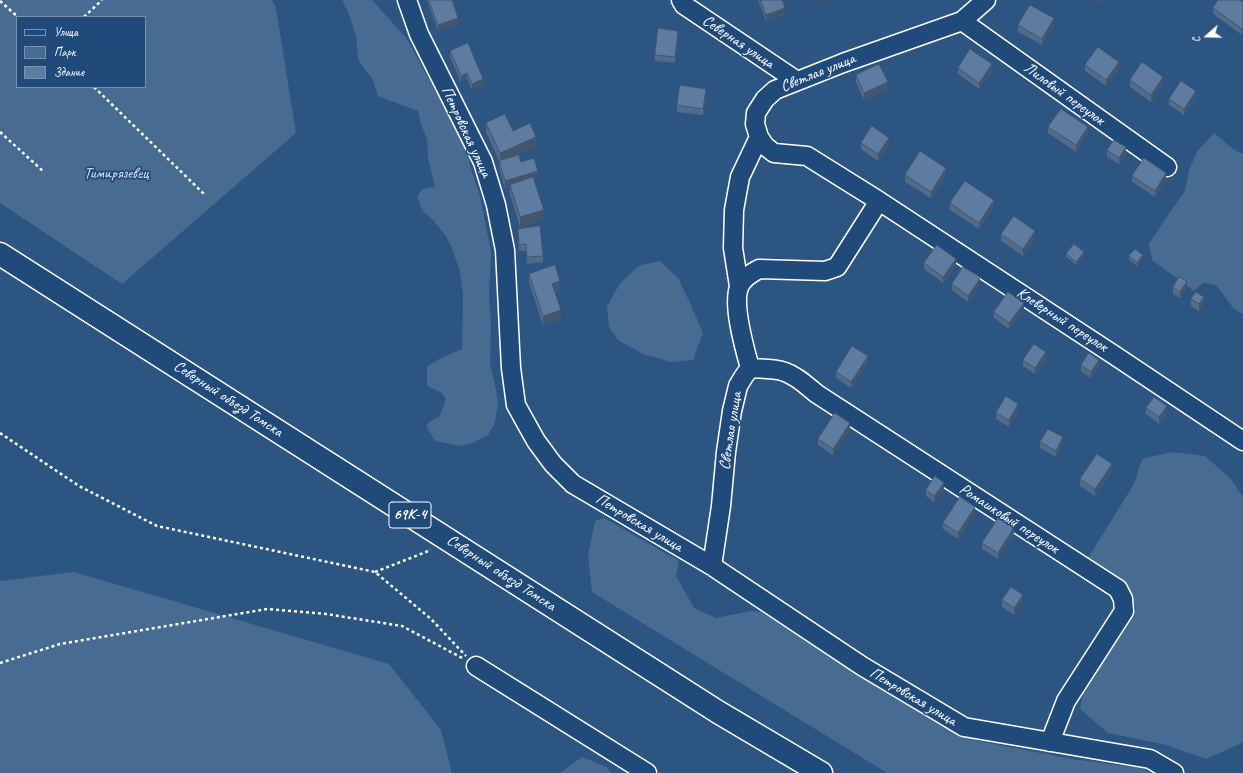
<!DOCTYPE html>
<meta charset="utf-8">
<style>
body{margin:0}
#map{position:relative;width:1243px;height:773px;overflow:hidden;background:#2c5582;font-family:Caveat,sans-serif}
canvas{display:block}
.legend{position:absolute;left:16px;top:16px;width:130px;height:72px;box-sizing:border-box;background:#1f4a7a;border:1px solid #7992af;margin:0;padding:5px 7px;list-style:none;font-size:12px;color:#fff}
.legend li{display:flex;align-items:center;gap:8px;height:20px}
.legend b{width:20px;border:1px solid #7992af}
.north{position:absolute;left:1187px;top:16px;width:40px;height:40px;-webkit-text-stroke:3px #1f4a7a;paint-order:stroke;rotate:250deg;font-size:11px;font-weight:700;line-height:16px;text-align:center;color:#fff}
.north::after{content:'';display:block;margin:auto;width:14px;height:18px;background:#fff;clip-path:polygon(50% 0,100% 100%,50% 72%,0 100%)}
</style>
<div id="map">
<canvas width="1243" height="773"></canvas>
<ul class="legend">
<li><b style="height:5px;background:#1f4a7a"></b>Улица</li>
<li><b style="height:11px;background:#486b92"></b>Парк</li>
<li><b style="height:11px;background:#5e7c9f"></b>Здание</li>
</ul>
<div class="north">С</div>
</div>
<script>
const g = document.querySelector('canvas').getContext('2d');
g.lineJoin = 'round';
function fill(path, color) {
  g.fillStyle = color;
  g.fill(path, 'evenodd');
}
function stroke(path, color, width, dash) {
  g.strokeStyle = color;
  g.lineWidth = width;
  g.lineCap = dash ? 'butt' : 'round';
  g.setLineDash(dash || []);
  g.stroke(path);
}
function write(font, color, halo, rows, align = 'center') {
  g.font = font + ' Caveat,sans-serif';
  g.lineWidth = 3.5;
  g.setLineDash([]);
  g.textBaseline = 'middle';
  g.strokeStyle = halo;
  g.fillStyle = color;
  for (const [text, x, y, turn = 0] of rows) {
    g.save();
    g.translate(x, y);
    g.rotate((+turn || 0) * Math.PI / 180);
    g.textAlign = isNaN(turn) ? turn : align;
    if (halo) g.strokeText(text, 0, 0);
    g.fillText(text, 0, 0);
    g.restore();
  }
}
const green = new Path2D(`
 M0,0H272L276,8L296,133L122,284L0,203ZM17,17H145V87H17Z
 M342,0H372L407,39L461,138L466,148L471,169L480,196L491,252L489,293L491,325L490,365L495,384L498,402L495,423L488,435L473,443L460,446L435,441L426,426L430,421L439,417L446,400L442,393L427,386V367L439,359L462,349L463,295L460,272L453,251L446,236L433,220L423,211L417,197L422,189L435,187L428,158L427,139L421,124L418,111L378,96L372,78L365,70L358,59L356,35L348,12Z
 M1214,133L1233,149L1243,154V314L1234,309L1216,285L1203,283L1194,291L1152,260L1149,244L1166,218L1185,191L1189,170L1198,150Z
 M660,261L678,278L691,305L703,333L693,360L671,362L643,354L618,340L609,327L607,306L619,285L638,266Z
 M1172,452L1205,456L1230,478L1243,497V740L1240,744L1206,759L1166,745L1108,733L1080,709L1083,694L1136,609L1128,588L1088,558L1134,484L1142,459Z
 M604,518L679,561L676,576L694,608L716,618L750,611L761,612L936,723L978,741L1072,759L1140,768L1150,773H887L592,592L588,555L595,521Z
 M74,572L389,664L441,730L452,773H0V581Z
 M582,757L607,767L611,773H560Z`);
const path = new Path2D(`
 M0,1L18,17
 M84,17L102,0
 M94,87L204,194
 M0,132L44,172
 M0,433L79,486L157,526L375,572L431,619L466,656
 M375,572L431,550
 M0,663L60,644L267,609L326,614L402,626L464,659`);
const minor = new Path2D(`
 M407,0L419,34L483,162L496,205L505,250L511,368L516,405L536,441L553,464L573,484L712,566L862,666L964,727L1150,759L1174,773
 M681,0L684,5L797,81
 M962,21L1167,167
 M879,201L1114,355L1243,441
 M739,286L733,248L734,210L740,177L759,137
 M750,368C761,369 774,368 785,372C797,376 807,386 817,394L1118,589L1123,599L1124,611L1066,701L1050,742
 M712,566L721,506L726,452L732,411L738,386L744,376L750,368C745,350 731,302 740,285C744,277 752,273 759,269L825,271L837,267L879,201L807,156L774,153L765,146L759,137L755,124L756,113L765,99L775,90L843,63L962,21L986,0
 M476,666L647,773`);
const major = new Path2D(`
 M0,254L718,712L821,773`);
const wall = new Path2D(`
 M427,0H452L458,25L438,31Z
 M758,0H782L785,14L766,21Z
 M1243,2L1242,35L1213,14V8Z
 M1054,24L1042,45L1018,32V25Z
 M678,37L675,63L655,61V55Z
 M450,51L483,85L472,90L467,79L461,82L450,57Z
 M1085,65L1119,68L1106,86L1085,71Z
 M958,68L992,71L979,89L958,74Z
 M856,75L888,88L864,100L856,82Z
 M1130,80L1163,84L1151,102L1130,87Z
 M706,95L703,115L677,112V105Z
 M1196,97L1184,115L1169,105V99Z
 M486,123L513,131L536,146L511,158L521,162L538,178L534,179L544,219L520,227L510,194V186L505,188L499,168V161L486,132Z
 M1048,127L1088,133L1076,152L1048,133Z
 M861,143L889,145L878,161L861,149Z
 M1107,150L1126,154L1119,164L1107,157Z
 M946,174L931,198L905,182V175Z
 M1132,176L1166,179L1155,197L1132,182Z
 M950,203L994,206L979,229L950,210Z
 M518,229L543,256V262L527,264L526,251H519Z
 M1001,234L1035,237L1023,256L1001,241Z
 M1066,254L1084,255L1076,265L1066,257Z
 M1129,256L1143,258L1137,266L1129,260Z
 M924,263L956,265L943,283L924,269Z
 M529,274L560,290L555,292L561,319L543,325L529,283Z
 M952,284L980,285L968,302L952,290Z
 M1173,287L1187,288L1180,298L1173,294Z
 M1191,299L1204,303L1199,311L1191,306Z
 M1024,309L1009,329L994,318V312Z
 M1046,359L1035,374L1023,366V360Z
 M868,362L851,388L836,378V372Z
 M1081,365L1099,366L1091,378L1081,371Z
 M1146,408L1167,412L1159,424L1146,414Z
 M1018,410L1009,427L996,419V413Z
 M850,429L833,455L818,445V439Z
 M1040,442L1063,444L1056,457L1040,448Z
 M1112,470L1095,496L1080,486V479Z
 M944,489L934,502L926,496V490Z
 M975,513L958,539L943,529V523Z
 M1014,533L998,559L982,549V543Z
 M1002,600L1023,601L1014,615L1002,607Z`);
const shadedWall = new Path2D(`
 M814,0H823L814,3Z
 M1097,0H1107L1097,4Z
 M785,8V14L766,21V15Z
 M458,18V25L438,31V25Z
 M1054,18V24L1042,45V39Z
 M678,31V37L675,63V57Z
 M1119,62V68L1106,86V80Z
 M992,64V71L979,89V83Z
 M467,73V79L461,82V76Z
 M1163,77V84L1151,102V95Z
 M483,79V85L472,90V84Z
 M888,82V88L864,100V93Z
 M706,89V95L703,115V109Z
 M1196,91V97L1184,115V109Z
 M1088,127V133L1076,152V145Z
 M536,137V146L500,163V153Z
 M889,138V145L878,161V154Z
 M1126,147V154L1119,164V158Z
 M946,168V174L931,198V192Z
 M538,171V178L510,186V185V186L505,188V181Z
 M1166,173V179L1155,197V191Z
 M994,200V206L979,229V223Z
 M544,210V219L520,227V217Z
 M1035,231V237L1023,256V249Z
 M1084,252V255L1076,265V262Z
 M1143,255V258L1137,266V263Z
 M956,259V265L943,283V277Z
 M980,279V285L968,302V296Z
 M560,281V290L552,293V284Z
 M1187,281V288L1180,298V292Z
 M1204,297V303L1199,311V304Z
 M1024,303V309L1009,329V323Z
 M561,310V319L543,325V316Z
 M1046,352V359L1035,374V368Z
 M868,356V362L851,388V382Z
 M1099,360V366L1091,378V372Z
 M1018,404V410L1009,427V420Z
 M1167,406V412L1159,424V417Z
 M850,423V429L833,455V449Z
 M1063,437V444L1056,457V451Z
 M1112,464V470L1095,496V489Z
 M944,483V489L934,502V496Z
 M975,507V513L958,539V533Z
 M1014,527V533L998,559V553Z
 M1023,595V601L1014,615V608Z`);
const building = new Path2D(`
 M429,0H452L458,18L438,25Z
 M761,0H782L785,8L766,15Z
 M1218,0H1240L1243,2V28L1242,29L1213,8Z
 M1030,5L1054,18L1042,39L1018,25Z
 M658,28L678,31L675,57L655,55Z
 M468,43L483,79L472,84L467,73L461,76L450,51Z
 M1098,47L1119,62L1106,80L1085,65Z
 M970,49L992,64L979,83L958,68Z
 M1142,62L1163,77L1151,95L1130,80Z
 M879,64L888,82L864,93L856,75Z
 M1181,81L1196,91L1184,109L1169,99Z
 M680,85L706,89L703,109L677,105Z
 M1061,109L1088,127L1076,145L1048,127Z
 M505,114L513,131L530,123L536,137L500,153L486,123Z
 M872,126L889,138L878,154L861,143Z
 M1114,140L1126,147L1119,158L1107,150Z
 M920,151L946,168L931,192L905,175Z
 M519,155L521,162L534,158L538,171L505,181L499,161Z
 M1144,158L1166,173L1155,191L1132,176Z
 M533,177L544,210L520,217L510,185Z
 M965,181L994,200L979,223L950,203Z
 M1014,216L1035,231L1023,249L1001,234Z
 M540,226L543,256L527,257L526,244L519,245L518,229Z
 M1074,244L1084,252L1076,262L1066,254Z
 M937,245L956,259L943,277L924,263Z
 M1135,249L1143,255L1137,263L1129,256Z
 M555,265L560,281L552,284L561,310L543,316L529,274Z
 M963,267L980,279L968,296L952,284Z
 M1179,277L1187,281L1180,292L1173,287Z
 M1008,292L1024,303L1009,323L994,312Z
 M1196,292L1204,297L1199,304L1191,299Z
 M1034,344L1046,352L1035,368L1023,360Z
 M852,346L868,356L851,382L836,372Z
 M1089,353L1099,360L1091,372L1081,365Z
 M1006,396L1018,404L1009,420L996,413Z
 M1154,397L1167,406L1159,417L1146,408Z
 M835,413L850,423L833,449L818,439Z
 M1048,429L1063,437L1056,451L1040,442Z
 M1097,454L1112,464L1095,489L1080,479Z
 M935,476L944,483L934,496L926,490Z
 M960,497L975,507L958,533L943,523Z
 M999,517L1014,527L998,553L982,543Z
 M1011,587L1023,595L1014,608L1002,600Z`);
const shields = [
 [410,515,42]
];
const shieldNames = [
 ["69К-4",410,515]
];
const streetNames = [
 ["Северная улица",738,42,34],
 ["Светлая улица",818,73,-22],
 ["Лиловый переулок",1064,94,36],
 ["Петровская улица",466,132,65],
 ["Клеверный переулок",1062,320,33],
 ["Северный объезд Томска",228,399,33],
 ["Светлая улица",731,431,-81],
 ["Ромашковый переулок",1009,519,33],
 ["Петровская улица",639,523,31],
 ["Северный объезд Томска",501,573,33],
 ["Петровская улица",913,697,31]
];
const parkNames = [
 ["Тимирязевец",116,174]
];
fill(green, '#486b92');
stroke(minor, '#fff', 21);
stroke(major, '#fff', 25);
stroke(path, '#fff', 2.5, [3, 3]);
stroke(minor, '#1f4a7a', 18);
stroke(major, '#1f4a7a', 22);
fill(wall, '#516b89');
fill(shadedWall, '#42576f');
fill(building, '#5e7c9f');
stroke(building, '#42576f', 1);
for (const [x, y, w] of shields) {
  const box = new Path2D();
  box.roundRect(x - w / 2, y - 13, w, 26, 3);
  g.fillStyle = '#1f4a7a';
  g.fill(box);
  stroke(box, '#fff', 1);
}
write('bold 15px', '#fff', null, shieldNames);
write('16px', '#fff', '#1f4a7a', streetNames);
write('16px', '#dae1e9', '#1f4a7a', parkNames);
</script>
